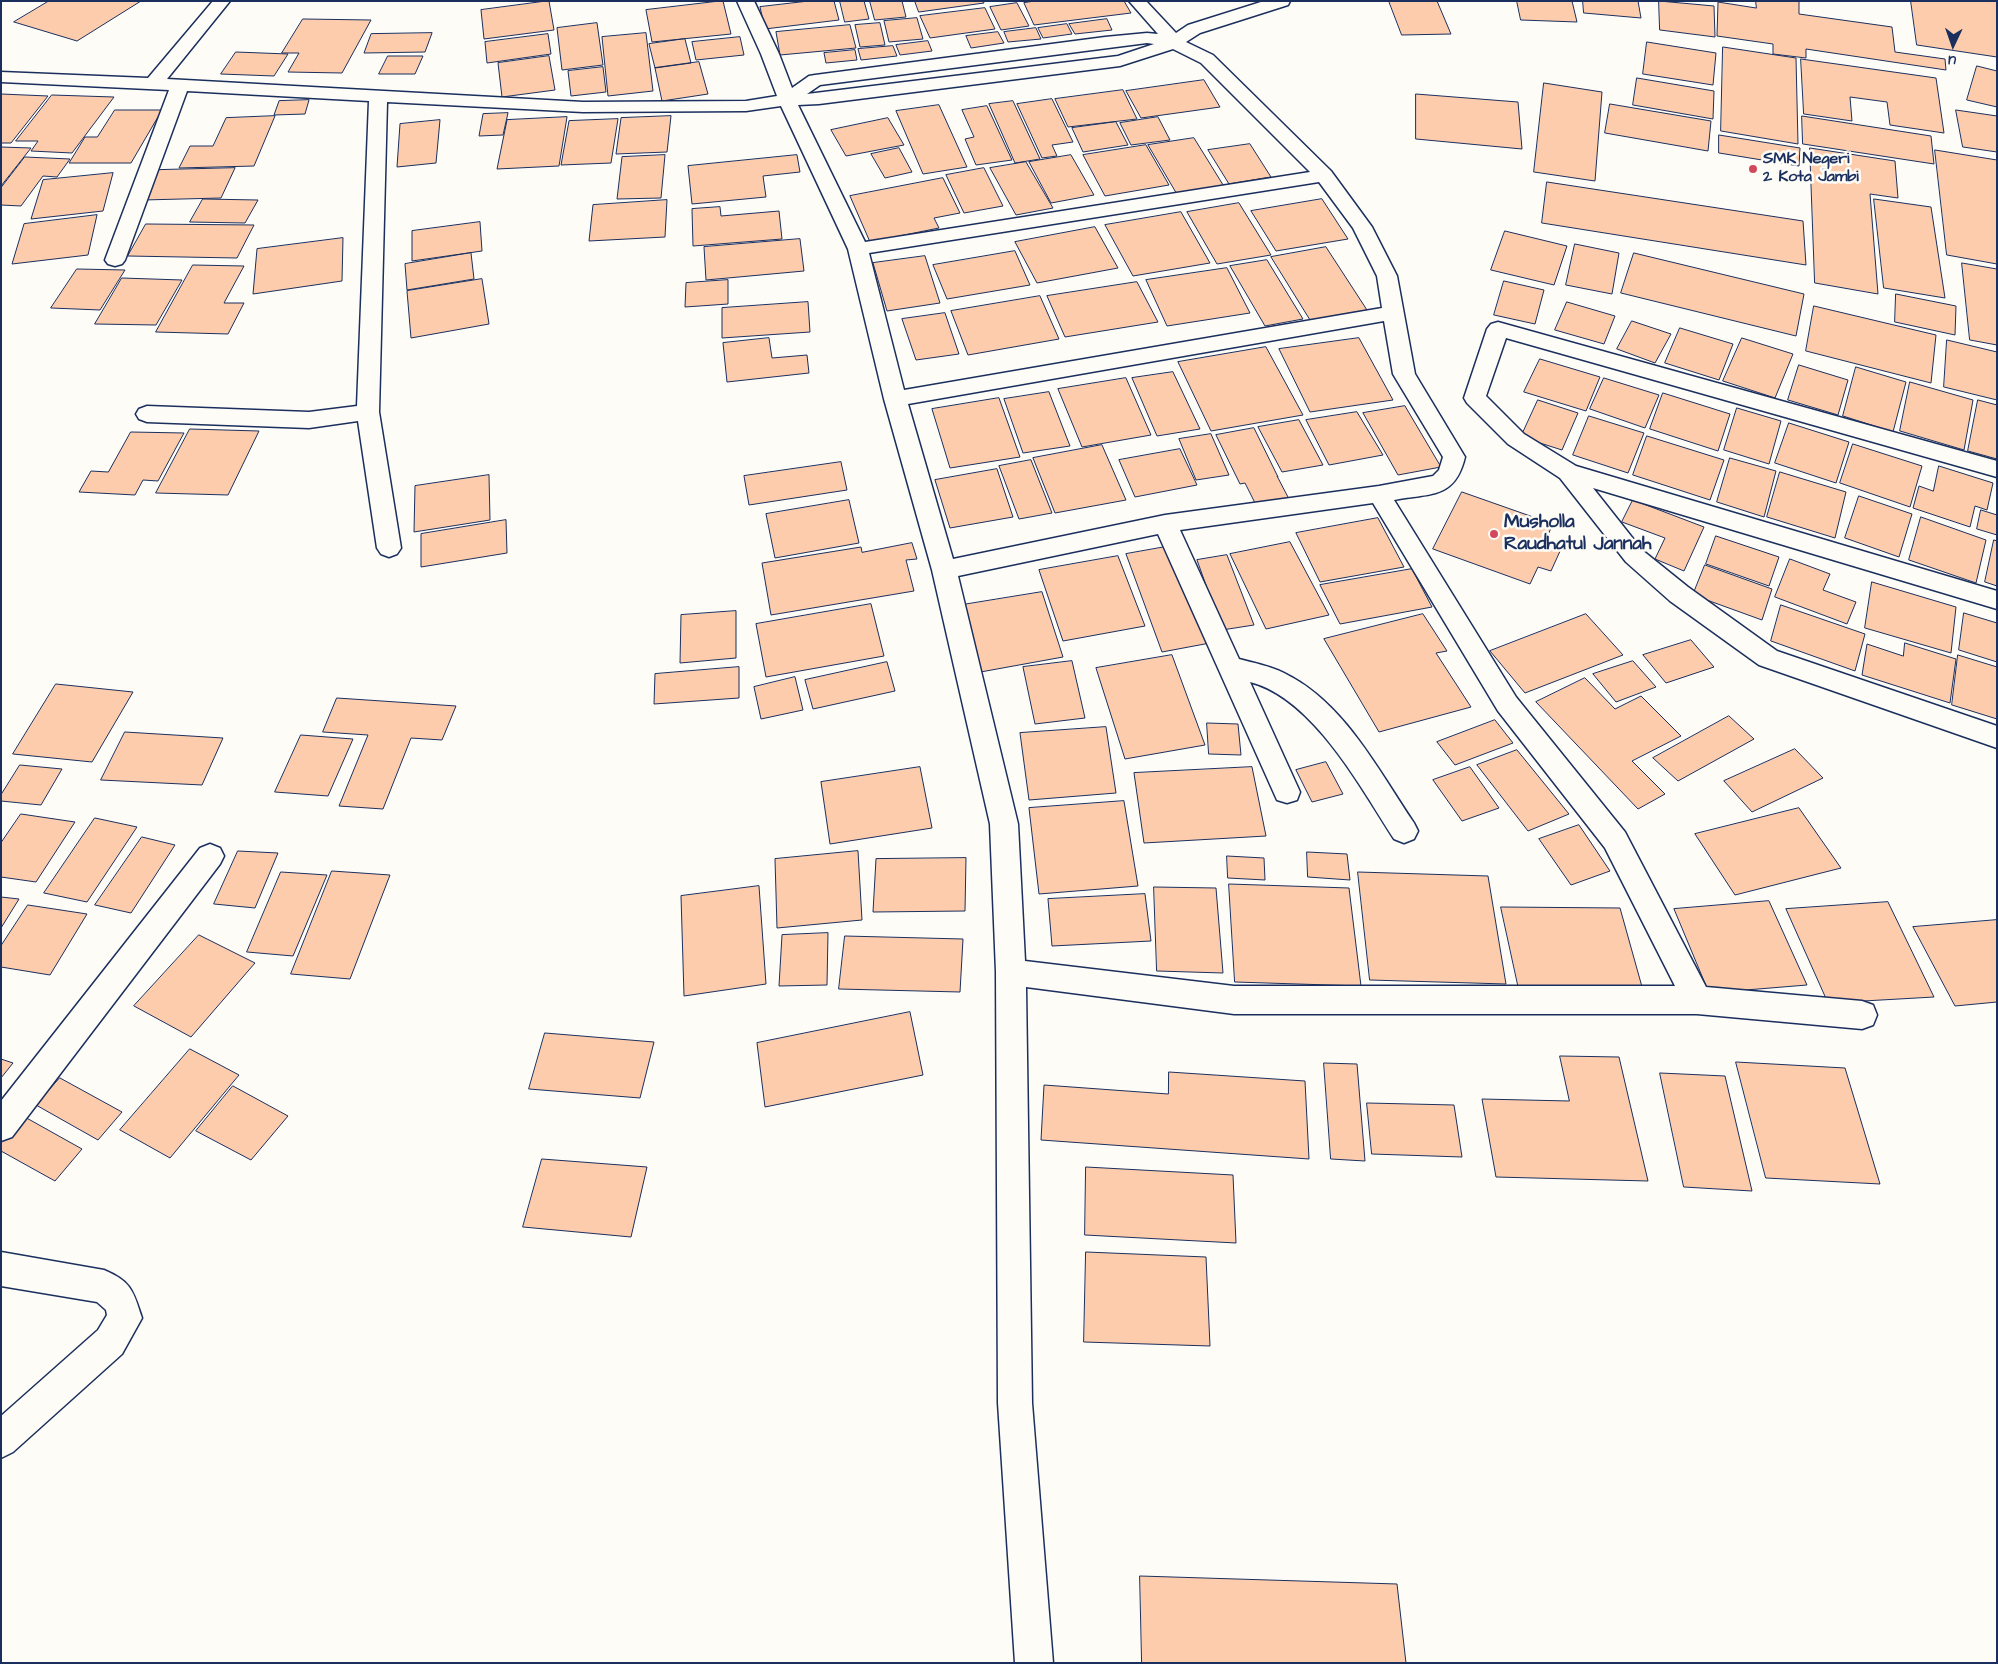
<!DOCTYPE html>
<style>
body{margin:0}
#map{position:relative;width:1998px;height:1664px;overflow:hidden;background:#fdfcf7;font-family:"Architects Daughter",sans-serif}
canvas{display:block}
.frame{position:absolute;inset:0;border:2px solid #1b2f5e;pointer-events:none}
.north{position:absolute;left:1928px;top:20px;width:50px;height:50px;-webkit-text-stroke:4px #fdfcf7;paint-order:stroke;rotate:183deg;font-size:14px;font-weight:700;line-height:20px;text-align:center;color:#1b2f5e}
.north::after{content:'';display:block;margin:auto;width:18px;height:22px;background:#1b2f5e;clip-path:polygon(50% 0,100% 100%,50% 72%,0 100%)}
</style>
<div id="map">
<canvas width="1998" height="1664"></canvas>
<div class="frame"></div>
<div class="north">U</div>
</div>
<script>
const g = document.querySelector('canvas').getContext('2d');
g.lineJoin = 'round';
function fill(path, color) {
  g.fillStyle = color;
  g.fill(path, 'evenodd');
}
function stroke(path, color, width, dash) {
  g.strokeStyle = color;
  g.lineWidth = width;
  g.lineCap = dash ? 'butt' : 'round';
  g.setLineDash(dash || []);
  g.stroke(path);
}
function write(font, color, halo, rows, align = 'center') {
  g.font = font + ' "Architects Daughter",sans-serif';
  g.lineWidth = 5;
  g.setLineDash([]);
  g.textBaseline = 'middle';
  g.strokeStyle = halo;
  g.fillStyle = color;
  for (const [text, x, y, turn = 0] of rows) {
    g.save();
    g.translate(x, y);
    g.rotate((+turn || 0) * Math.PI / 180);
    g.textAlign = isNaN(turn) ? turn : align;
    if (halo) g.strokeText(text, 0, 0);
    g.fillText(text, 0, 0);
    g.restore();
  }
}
const building = new Path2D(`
 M49,1H141L77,41L14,22Z
 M549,1L554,30L484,39L481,10Z
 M723,1L731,34L652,42L646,10Z
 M809,1H834L839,20L765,29L760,7Z
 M840,1H864L869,19L845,22Z
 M870,1H902L906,17L875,20Z
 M915,1H983L984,3L919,12Z
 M1035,1H1124L1131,13L1034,25L1024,3Z
 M1389,1H1437L1451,34L1402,35Z
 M1517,1H1572L1577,22L1521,20Z
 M1583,1H1638L1641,18L1584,13Z
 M1659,1L1714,6L1715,37L1660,30Z
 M1756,1H1799V14L1892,27L1895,52L1945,59L1946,70L1806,49V58L1773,54V44L1717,36L1718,2L1756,8Z
 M1911,1H1997V57L1917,45Z
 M1017,3L1029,26L1001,30L990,7Z
 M985,8L995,29L930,38L920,16Z
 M917,18L923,39L889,42L884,21Z
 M303,19L371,20L342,73L288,72L299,53H282Z
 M1107,19L1112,30L1075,34L1069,24Z
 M597,23L603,65L562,70L557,28Z
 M880,23L885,45L860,47L855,25Z
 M1067,24L1072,34L1043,38L1038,28Z
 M850,25L856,48L780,55L776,32Z
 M1036,28L1041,39L1008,42L1004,32Z
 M998,32L1004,43L971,48L966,36Z
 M432,33L425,52L364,53L371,34Z
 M646,33L653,91L608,96L602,37Z
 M548,34L551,54L487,63L485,42Z
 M740,37L744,55L696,60L692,42Z
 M685,39L691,63L655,68L649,44Z
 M928,41L932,51L900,55L896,45Z
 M1647,42L1716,53L1713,85L1643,74Z
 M893,46L897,56L861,60L858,49Z
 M1723,47L1796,58L1798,144L1721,131Z
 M855,50L857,60L826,63L824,53Z
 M236,52L288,54L274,76L221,74Z
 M388,56H423L415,74H379Z
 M549,56L555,90L502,97L498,63Z
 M1801,59L1936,78L1944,133L1890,125L1887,102L1850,97L1852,121L1804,114Z
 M699,62L708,94L662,101L655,68Z
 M1977,66L1997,71V107L1967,100Z
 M603,67L606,92L571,96L568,71Z
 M1637,78L1714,91L1713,119L1633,105Z
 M1204,80L1220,107L1141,118L1126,91Z
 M1544,83L1602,92L1595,181L1534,172Z
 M1123,90L1137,119L1068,127L1055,99Z
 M1,94L48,96L11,143H1Z
 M1416,94L1518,102L1522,149L1416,139Z
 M52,95L114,97L72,153L31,151L38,141H16Z
 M1052,99L1073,142L1052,145L1057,156L1042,158L1017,104Z
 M309,100L305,114L274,115L279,101Z
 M1013,101L1040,159L1015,163L989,104Z
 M1610,104L1711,121L1708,151L1605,133Z
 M939,105L967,167L923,174L896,111Z
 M987,106L1012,160L976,165L965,139L974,137L962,110Z
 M115,110H162L131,163H69L85,137H97Z
 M1956,110L1997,116V152L1963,147Z
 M508,113L503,135L479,136L483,114Z
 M275,116L254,166L179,168L190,146H213L226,118Z
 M671,116L667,152L616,154L621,118Z
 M1802,116L1931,136L1934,164L1803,144Z
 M567,117L559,166L497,169L507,120Z
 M1158,117L1170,140L1131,145L1120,123Z
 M888,118L904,145L846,156L831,130Z
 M618,119L611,163L561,165L569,121Z
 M440,120L436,163L397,167L400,124Z
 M1116,122L1128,145L1083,152L1072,128Z
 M1719,135L1800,148L1799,166L1719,153Z
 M1194,138L1225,188L1178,196L1148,145Z
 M1250,144L1271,177L1229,184L1208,150Z
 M1146,145L1169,185L1105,196L1083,155Z
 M1,147L31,148L1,186Z
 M899,148L912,172L885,178L871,154Z
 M1810,148L1895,161L1898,198L1870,194L1878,294L1815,283Z
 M1935,150L1997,160V264L1947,255Z
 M665,155L661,198L617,199L622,157Z
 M797,155L800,172L763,176L766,197L692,204L688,166Z
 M1071,155L1094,195L1051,203L1029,162Z
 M25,157L70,159L57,177L43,176L21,206L1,205V188Z
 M1026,162L1053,208L1016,215L990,168Z
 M235,168L221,198L143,200L158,170Z
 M984,168L1003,206L964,213L946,175Z
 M113,173L103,211L31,219L43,180Z
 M943,178L960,213L934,218L939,228L870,242L850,196Z
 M1547,182L1803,221L1806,265L1542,223Z
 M203,199L258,200L245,223L190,222Z
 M1322,199L1348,239L1276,251L1251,211Z
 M1874,199L1931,207L1945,298L1884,288Z
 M667,200L665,237L589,241L593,205Z
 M1239,203L1271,255L1217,264L1187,212Z
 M720,207L721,216L779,211L782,239L693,246L692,209Z
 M1181,212L1210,263L1133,276L1105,225Z
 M97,215L88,255L12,264L24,224Z
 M480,222L482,251L412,261V231Z
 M146,224L254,225L237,258L128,256Z
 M1095,227L1118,268L1037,283L1015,242Z
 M1505,231L1567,246L1554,285L1491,270Z
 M343,238L342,281L253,294L257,249Z
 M800,239L804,271L706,280L704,247Z
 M1575,244L1619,253L1612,294L1566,285Z
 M1326,247L1367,310L1310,320L1271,257Z
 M1015,251L1030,285L947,299L933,265Z
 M471,253L474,279L407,290L405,264Z
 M1634,253L1804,294L1796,336L1621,293Z
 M925,256L940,303L887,311L873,263Z
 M1267,260L1303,319L1265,326L1230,266Z
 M1962,263L1997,269V345L1970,340Z
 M193,265L244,266L224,303H244L228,334L156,332Z
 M1227,268L1250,313L1167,326L1146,280Z
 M77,269L125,270L100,310L51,308Z
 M122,278L182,280L156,325L95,324Z
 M482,279L489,324L411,338L407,291Z
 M728,280V304L685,307L686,283Z
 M1504,281L1544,290L1535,324L1494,315Z
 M1137,282L1158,322L1065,337L1047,296Z
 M1896,294L1956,306L1955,335L1895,322Z
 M1040,296L1059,339L968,355L951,311Z
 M808,302L810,332L722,338V308Z
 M1567,302L1615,316L1604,344L1555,330Z
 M1814,306L1936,335L1931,383L1806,351Z
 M945,313L959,354L916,360L902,319Z
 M1632,321L1671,334L1655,363L1617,349Z
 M1680,328L1733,344L1719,380L1665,363Z
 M769,338L772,358L807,355L809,373L727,382L723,343Z
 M1359,338L1393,400L1310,412L1279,349Z
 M1742,338L1793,354L1775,398L1723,381Z
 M1947,340L1997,352V400L1944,387Z
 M1266,347L1303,415L1211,431L1178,362Z
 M1540,359L1600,377L1586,411L1524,392Z
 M1799,365L1848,380L1838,415L1788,400Z
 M1856,367L1906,382L1893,432L1843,416Z
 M1173,372L1200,429L1157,436L1132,378Z
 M1126,378L1151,435L1082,447L1058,389Z
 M1604,378L1659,395L1645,428L1590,409Z
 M1910,382L1973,400L1964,450L1900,431Z
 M1049,392L1070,446L1023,453L1004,399Z
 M1663,393L1730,414L1718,451L1650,429Z
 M999,398L1020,457L950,468L932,409Z
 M1538,400L1578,413L1562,450L1521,437Z
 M1978,400L1997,405V459L1968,451Z
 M1405,406L1441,467L1398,475L1363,413Z
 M1737,408L1781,421L1769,464L1724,450Z
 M1357,412L1383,455L1329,465L1306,420Z
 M1589,416L1644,433L1628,473L1573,455Z
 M1299,420L1323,465L1282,472L1258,427Z
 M1789,423L1849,442L1836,483L1775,463Z
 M1254,428L1278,477L1277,476L1289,499L1256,505L1245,483L1240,484L1216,435Z
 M190,429L259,431L228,495L156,493Z
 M131,432L184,433L158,481L143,480L135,495L79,492L91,471L108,472Z
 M1211,434L1229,475L1196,480L1179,439Z
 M1647,436L1724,460L1710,500L1633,475Z
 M1853,444L1922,466L1910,507L1840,483Z
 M1102,445L1126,500L1055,513L1033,458Z
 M1180,449L1197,485L1135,497L1119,460Z
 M1730,458L1776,471L1764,517L1717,502Z
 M1031,460L1052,513L1019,519L999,466Z
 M841,462L847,490L749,505L744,476Z
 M1939,466L1993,483L1987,510L1975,506L1970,527L1913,508L1919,486L1933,491Z
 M997,469L1013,517L950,528L935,480Z
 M1780,472L1846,492L1835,538L1767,517Z
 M489,475L490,520L414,532L415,486Z
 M1462,492L1553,524L1544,543L1561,549L1551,571L1538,567L1530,584L1433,549Z
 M1859,496L1912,514L1899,557L1845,538Z
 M849,500L859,543L775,558L766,514Z
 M1633,500L1704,527L1684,571L1655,559L1665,538L1622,522Z
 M1981,510L1997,515V535L1977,529Z
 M1921,517L1986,540L1976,583L1909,560Z
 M1378,518L1404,567L1320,582L1296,533Z
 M506,520L507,553L421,567V534Z
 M1716,536L1779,557L1769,586L1706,564Z
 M1994,540L1997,541V586L1985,582Z
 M1290,542L1329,615L1266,629L1230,554Z
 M912,543L917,559L906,560L914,591L771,615L762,563L861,547L862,552Z
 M1171,546L1210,643L1162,652L1126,554Z
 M1227,555L1254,625L1222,630L1197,560Z
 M1118,556L1145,626L1063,641L1039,570Z
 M1790,559L1830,574L1823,590L1856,602L1847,624L1775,597Z
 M1705,565L1772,589L1762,620L1693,595Z
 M1412,569L1432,607L1340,624L1320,585Z
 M1872,582L1956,607L1951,653L1865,628Z
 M1042,592L1063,657L975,673L956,606Z
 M871,604L884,656L766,677L756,624Z
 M1781,605L1865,634L1855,671L1771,641Z
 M736,611V658L680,663L681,615Z
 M1964,613L1997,623V662L1959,650Z
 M1423,614L1447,651L1436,653L1471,707L1379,732L1324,639Z
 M1586,614L1623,655L1525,693L1490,651Z
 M1691,640L1714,667L1666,683L1643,655Z
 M1905,643L1956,659L1950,703L1862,675L1867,644L1903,656Z
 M1172,655L1205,745L1125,759L1096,668Z
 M1958,655L1997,667V719L1952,705Z
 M1072,661L1085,718L1035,724L1023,667Z
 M1633,661L1656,687L1616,702L1593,674Z
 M887,662L895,691L813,709L805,680Z
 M739,667V698L654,704L655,674Z
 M795,677L803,710L761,719L754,687Z
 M1585,678L1615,709L1641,696L1681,736L1632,761L1665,794L1638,809L1536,702Z
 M56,684L133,692L92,762L13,754Z
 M337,698L456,706L442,740L411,738L383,809L339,806L368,735L323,732Z
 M1729,716L1754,739L1678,781L1653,758Z
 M1495,720L1513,743L1455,765L1437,742Z
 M1207,723L1238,724L1241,755L1209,754Z
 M1106,727L1116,793L1029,800L1020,733Z
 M125,732L223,738L202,785L101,780Z
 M301,735L353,739L328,796L275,792Z
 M1795,749L1823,778L1752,812L1724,781Z
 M1517,750L1569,814L1528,831L1477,765Z
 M1326,762L1343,794L1312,802L1296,770Z
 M20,765L62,769L41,805L1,801V795Z
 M920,767L932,828L830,844L821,782Z
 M1252,767L1266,836L1144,843L1134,773Z
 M1470,767L1499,808L1462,821L1433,780Z
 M1124,801L1138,886L1039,894L1029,808Z
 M1799,808L1841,868L1735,895L1695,834Z
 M21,814L75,822L36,882L1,877V843Z
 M95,818L137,827L87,902L44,893Z
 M1579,825L1610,871L1571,885L1539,839Z
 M142,837L175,845L131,913L95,905Z
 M238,851L278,853L255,908L214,904Z
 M858,851L862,920L777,928L775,859Z
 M1307,852L1347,854L1350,880L1308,877Z
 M1227,856L1264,858L1265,880L1228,878Z
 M966,858L965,911L873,912L876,859Z
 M332,871L390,875L350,979L291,974Z
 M281,872L327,875L293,956L247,952Z
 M1358,872L1488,876L1506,984L1370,980Z
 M1229,884L1349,888L1361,986L1235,982Z
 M759,886L766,984L684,996L681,896Z
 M1154,887L1216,888L1223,973L1157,971Z
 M1145,894L1151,941L1052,946L1048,899Z
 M1,897L19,899L1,928Z
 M1769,901L1807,985L1709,993L1674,909Z
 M1888,902L1934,997L1828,1003L1786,909Z
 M28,905L87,914L50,975L1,967V946Z
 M1501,907L1620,908L1644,994H1520Z
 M1997,920V1002L1955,1006L1913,927Z
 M828,933L827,985L779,986L782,935Z
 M199,935L255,963L191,1037L134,1006Z
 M845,936L963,939L960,992L839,989Z
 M910,1012L923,1075L765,1107L757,1043Z
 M545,1033L654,1042L640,1098L529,1089Z
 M190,1049L239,1075L170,1158L120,1130Z
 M1560,1056L1619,1057L1648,1181L1496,1177L1482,1099L1569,1101Z
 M1,1059L13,1063L1,1078Z
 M1736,1062L1845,1068L1880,1184L1766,1178Z
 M1324,1063L1357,1064L1365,1161L1331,1159Z
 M1169,1072L1305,1081L1309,1159L1041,1140L1044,1085L1168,1094Z
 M1660,1073L1725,1076L1752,1191L1684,1187Z
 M60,1078L122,1112L98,1140L36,1105Z
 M233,1086L288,1116L251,1160L196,1131Z
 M1367,1103L1454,1105L1462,1157L1372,1154Z
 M23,1116L82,1149L55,1181L1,1151V1140Z
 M542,1159L647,1167L631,1237L523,1227Z
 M1086,1167L1233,1175L1236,1243L1085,1235Z
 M1086,1252L1206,1257L1210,1346L1084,1342Z
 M1140,1576L1397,1584L1406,1663H1142Z`);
const minor = new Path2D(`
 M213,1H230L167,79L583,102L746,101L777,96L761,54L737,1H754L779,54L792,88L809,76L815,75L1105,37L1147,33L1158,34L1129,1H1146L1176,33L1188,25L1264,1H1290L1288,5L1200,33L1186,42L1213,55L1331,171L1372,227L1397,276L1415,374L1465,457C1455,499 1431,493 1394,500L1516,697L1625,832L1706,987L1862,1001L1873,1005L1877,1015L1873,1025L1862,1029L1697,1014H1234L1026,987L1032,1403L1053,1663H1015L998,1403L996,972L990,824L932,570L884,399L848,249L781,106L746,111L583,112L387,102L379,412L401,548L397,554L389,557L381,554L377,548L358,421L309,428L147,422L139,419L136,414L139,409L147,406L309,412L357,406L369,101L187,91L125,260L122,264L115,266L108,264L105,260L169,90L1,82V72L148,78ZM1147,43L1154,44L1118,56L807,94L820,85ZM1173,49L1201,63L1310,172L865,242L798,105L819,104L1120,66ZM1319,182L1353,228L1377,276L1382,308L904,390L869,253ZM1384,321L1393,374L1443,457L1439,470L1433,476L1379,486L1165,515L953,559L908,404ZM1373,503L1498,711L1605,848L1675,986H1234L1025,961L1018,824L958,576L1158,534L1277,800L1287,803L1297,800L1300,792L1250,682C1313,698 1361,788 1394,839L1404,843L1414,839L1418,831L1414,823C1378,770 1344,702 1284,673C1270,666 1254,663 1239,659L1180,530Z
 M1498,322L1997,461V477L1506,338L1486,396L1524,434L1576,466L1997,591V609L1593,488L1642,550L1688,587L1777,651L1997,726V748L1759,665L1670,601L1626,562L1560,478L1508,444L1467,403L1464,398L1487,329L1491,324Z
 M210,844L220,848L224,856L220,864L12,1137L1,1141V1101L200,848Z
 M1,1252L104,1270C132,1282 133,1291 142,1318L122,1354L13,1452L1,1458V1416L98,1330L107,1315L106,1310L97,1302L1,1286Z`);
const markers = [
 [1753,169,5,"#d1495b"],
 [1494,534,5,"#d1495b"]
];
const farPoinames = [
 ["SMK Negeri",1763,160],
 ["2 Kota Jambi",1763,178]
];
const poiNames = [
 ["Musholla",1504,523],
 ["Raudhatul Jannah",1504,545]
];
fill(building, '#fdccac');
stroke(building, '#1b2f5e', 1);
stroke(minor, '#1b2f5e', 3);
fill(minor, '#fdfcf7');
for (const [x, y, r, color] of markers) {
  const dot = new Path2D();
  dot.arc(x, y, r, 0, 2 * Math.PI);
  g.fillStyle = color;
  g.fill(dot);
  stroke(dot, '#fdfcf7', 2);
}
write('bold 16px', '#1b2f5e', '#fdfcf7', farPoinames, 'left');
write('bold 19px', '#1b2f5e', '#fdfcf7', poiNames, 'left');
</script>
